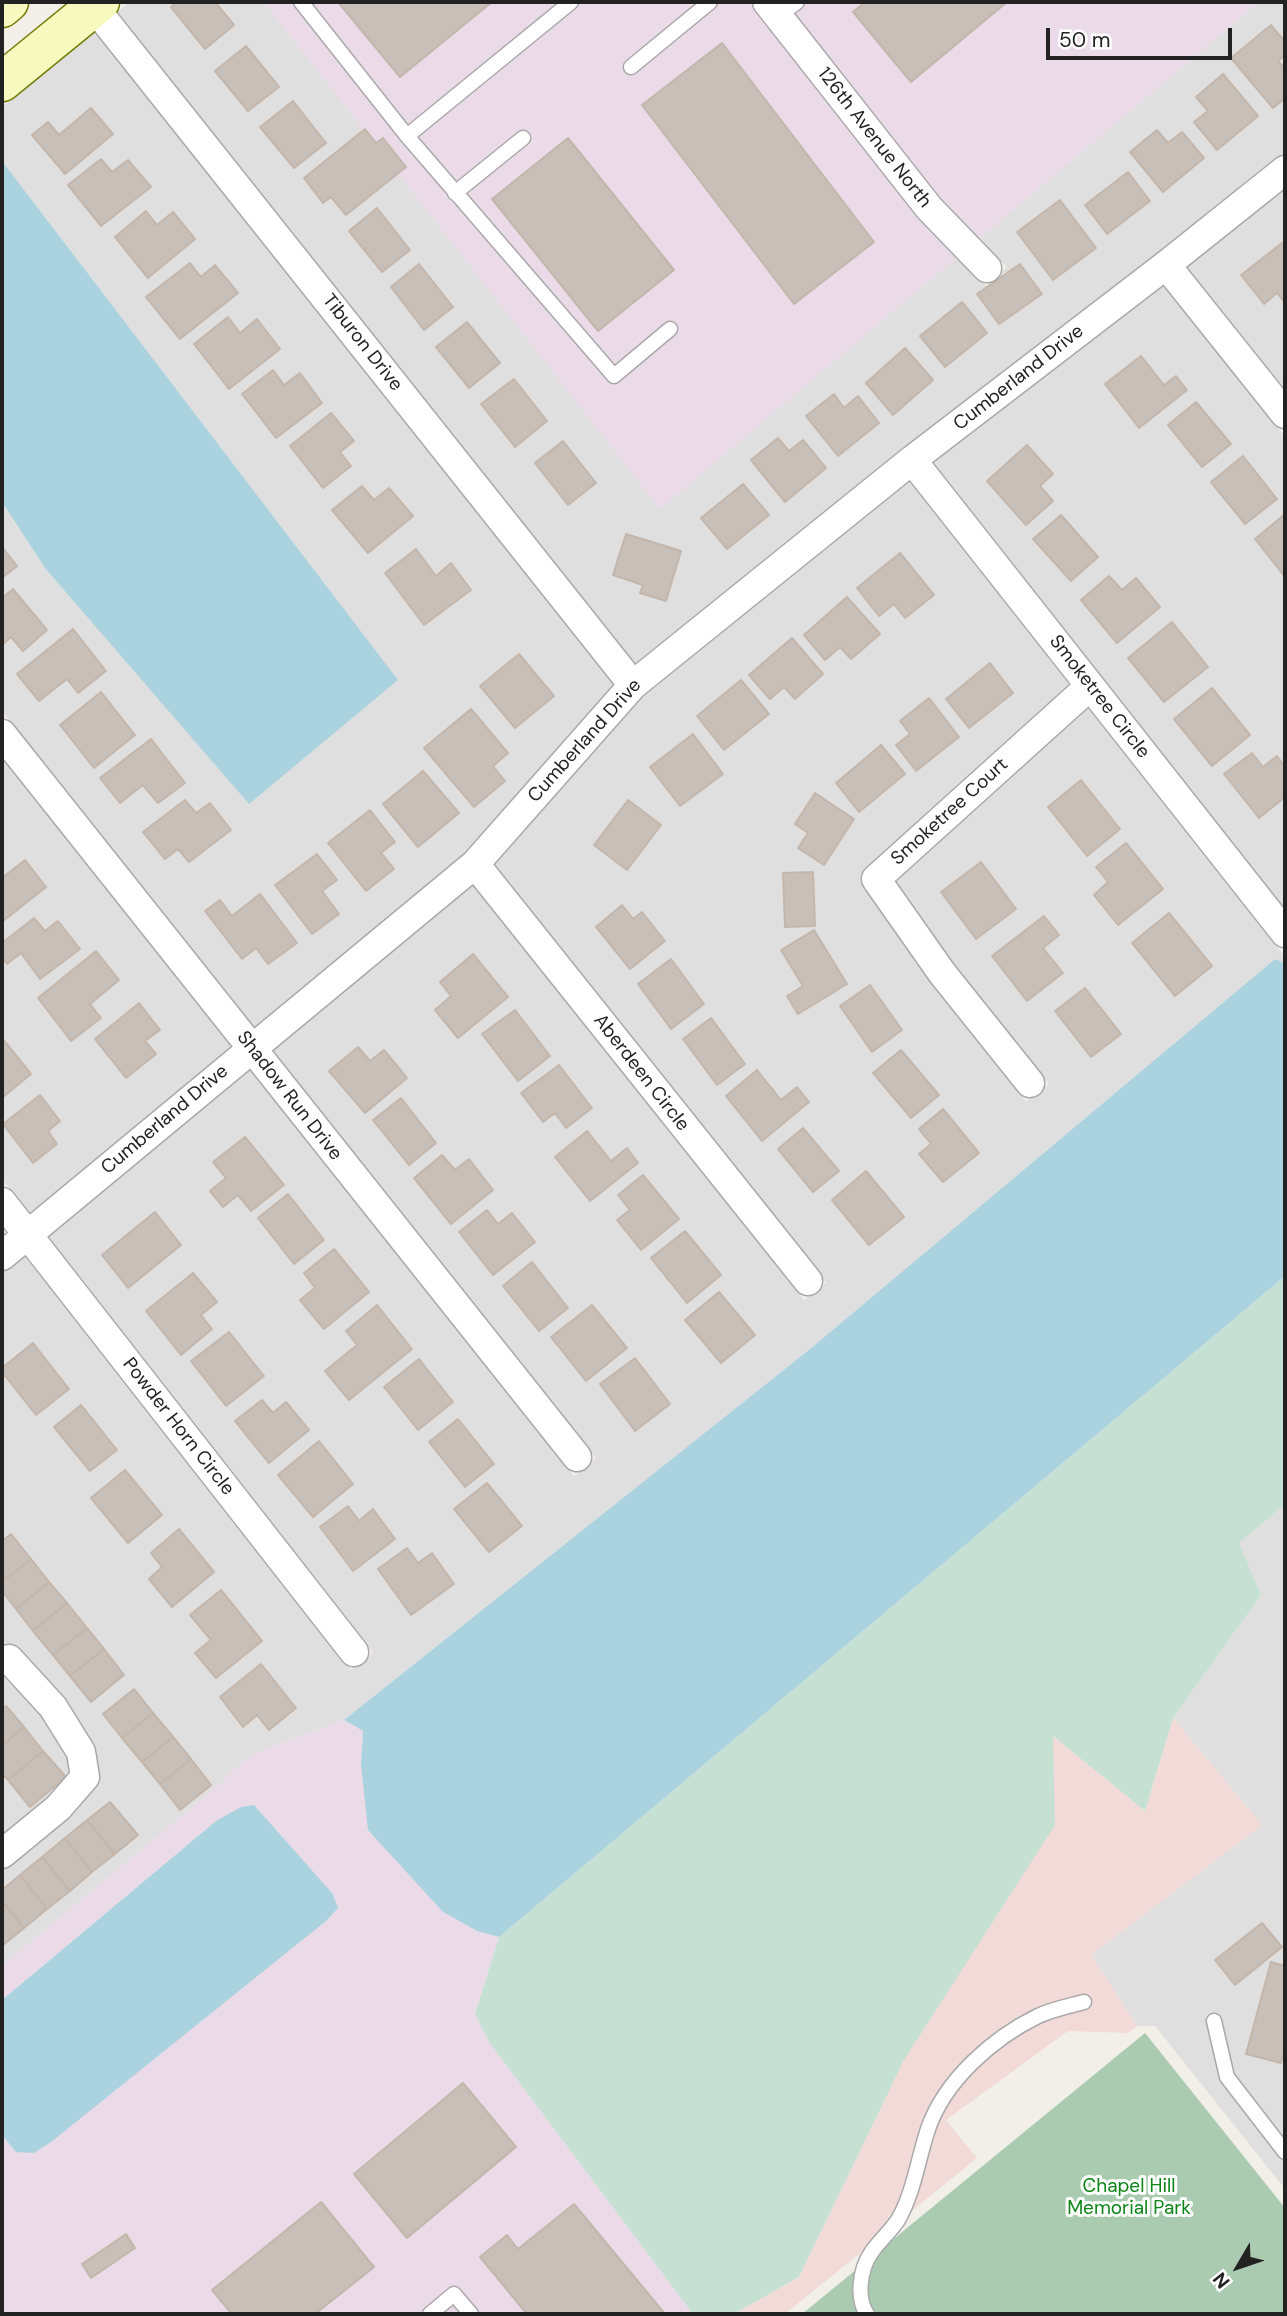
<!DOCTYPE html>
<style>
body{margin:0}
#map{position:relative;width:1287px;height:2316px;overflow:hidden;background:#f2efe9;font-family:"DM Sans",sans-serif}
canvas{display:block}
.frame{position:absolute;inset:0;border:4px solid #222;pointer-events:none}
.north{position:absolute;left:1203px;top:2232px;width:70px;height:70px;-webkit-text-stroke:5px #fff;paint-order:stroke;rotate:231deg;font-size:19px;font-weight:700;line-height:28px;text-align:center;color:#222}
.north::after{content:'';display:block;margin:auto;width:24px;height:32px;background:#222;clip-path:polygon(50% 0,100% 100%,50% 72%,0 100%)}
.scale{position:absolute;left:1046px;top:28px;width:186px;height:32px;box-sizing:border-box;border:4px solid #222;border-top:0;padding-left:9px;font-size:21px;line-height:24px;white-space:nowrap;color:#222;-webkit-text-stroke:5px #fff;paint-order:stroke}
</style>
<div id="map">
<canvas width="1287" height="2316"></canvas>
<div class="frame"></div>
<div class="north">N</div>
<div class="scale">50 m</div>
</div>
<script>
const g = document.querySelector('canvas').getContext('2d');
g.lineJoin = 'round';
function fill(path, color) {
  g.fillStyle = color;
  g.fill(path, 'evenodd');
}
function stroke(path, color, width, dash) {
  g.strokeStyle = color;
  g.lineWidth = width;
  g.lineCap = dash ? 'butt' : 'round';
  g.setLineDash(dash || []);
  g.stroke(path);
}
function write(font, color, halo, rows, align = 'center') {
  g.font = font + ' "DM Sans",sans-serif';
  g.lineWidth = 6;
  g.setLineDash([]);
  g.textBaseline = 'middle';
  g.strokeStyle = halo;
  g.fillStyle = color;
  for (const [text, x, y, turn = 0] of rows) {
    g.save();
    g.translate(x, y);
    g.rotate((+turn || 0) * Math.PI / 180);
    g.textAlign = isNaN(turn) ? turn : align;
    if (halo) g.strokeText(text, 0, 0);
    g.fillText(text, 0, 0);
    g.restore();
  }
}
const residential = new Path2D(`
 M130,2H264L660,508L957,257L986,286L1007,267L979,239L1259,2H1285V154L637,666L117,12Z
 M95,30L616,686L466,855L254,1029L2,711V502L45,568L397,681L2,161V107Z
 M1285,186V392L1185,266Z
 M1163,284L1285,437V910L932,462Z
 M909,479L1071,686L867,870L864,888L931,982L1026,1102L1049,1084L954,964L894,880L1087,706L1285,957V964L1275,959L810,1349L344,1720L253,1754L226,1779L2,1966V1870L66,1818L98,1773L93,1744L64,1700L20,1650L8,1646L2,1647V1272L24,1254L351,1670L373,1653L46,1236L248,1067L574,1476L596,1458L270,1049L472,883L804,1300L826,1283L493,863L642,694Z
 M2,757L232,1047L30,1216L2,1179Z
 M1285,1504V2189L1155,2026H1137L1091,1955L1262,1825L1173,1718L1261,1595L1238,1543Z
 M2,1674L41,1716L68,1758L70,1774L49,1799L2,1837Z`);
const commercial = new Path2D(`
 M1173,1718L1262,1825L1091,1955L1137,2026L1128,2033L1068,2031L946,2120L977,2158L785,2314H734L799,2277L904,2060L1053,1736L1145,1811Z`);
const industrial = new Path2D(`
 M264,2H748L918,217L957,257L660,509Z
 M785,2H1259L979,239L940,199Z
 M344,1720L363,1731L361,1764L416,1880L443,1912L477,1931L499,1937L475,2014L489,2042L693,2314H2V2135L16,2152L216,1821L2,2000V1966L226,1779L225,1777L253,1754Z`);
const wetland = new Path2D(`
 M1285,1276V1504L1239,1543L1261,1595L1173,1718L1145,1811L1053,1736L1055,1825L904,2060L799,2277L734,2314H693L489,2042L475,2014L499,1937Z`);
const cemetery = new Path2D(`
 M1145,2033L1285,2208V2314H802Z`);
const water = new Path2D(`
 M2,161L398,680L249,804L45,568L2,502Z
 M1275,959L1285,964V1276L499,1937L477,1931L443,1912L368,1830L361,1764L363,1731L344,1720L810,1349Z
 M254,1805L332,1893L338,1908L326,1921L51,2142L34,2153L16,2152L2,2135V2000L216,1821L241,1807Z`);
const building = new Path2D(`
 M177,2H215L234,25L205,49L171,7Z
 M338,2H492L400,77Z
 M865,2H1007L911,82L853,12Z
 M1271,25L1285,42V55L1278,61L1285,69V98L1273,108L1231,58Z
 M722,43L874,242L794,304L642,105Z
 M246,46L279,87L248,111L215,71Z
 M1223,74L1258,116L1217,150L1194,122L1208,111L1196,97Z
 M293,101L326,143L294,168L260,127Z
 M91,108L113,134L65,174L32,135L48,122L59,135Z
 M365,129L376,143L383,138L406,167L346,215L331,197L323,203L304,178Z
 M1157,130L1168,143L1182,132L1204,158L1163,192L1130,152Z
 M568,138L674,270L598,331L492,199Z
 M101,159L112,172L128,160L151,187L101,226L68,185Z
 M1128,172L1150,201L1107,234L1085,205Z
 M1060,200L1096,248L1053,280L1017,232Z
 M377,208L410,250L382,272L349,231Z
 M146,211L157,225L173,212L195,239L148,278L115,237Z
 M1282,243L1285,246V303L1277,293L1264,304L1241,275Z
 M190,263L201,277L215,265L238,293L180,339L146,297Z
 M419,264L453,307L424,330L391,287Z
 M1020,264L1042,294L999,324L977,294Z
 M962,302L987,333L945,367L920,336Z
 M228,317L240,333L257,319L280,349L229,389L194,344Z
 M467,322L500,363L469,388L436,347Z
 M905,348L933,380L893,415L866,383Z
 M1141,356L1164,385L1176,376L1187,390L1139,428L1105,384Z
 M273,370L284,385L300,373L322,403L276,438L242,394Z
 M514,379L547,421L515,447L481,404Z
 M834,394L844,408L858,396L879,423L838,456L806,416Z
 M1196,402L1231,444L1202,467L1168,425Z
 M331,413L354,441L340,452L351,466L323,488L290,446Z
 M778,438L789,451L803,440L826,468L785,502L751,460Z
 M563,441L596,483L568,505L535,463Z
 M1027,445L1053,474L1040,486L1053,501L1026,525L987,481Z
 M1243,456L1277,499L1245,524L1211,482Z
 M743,484L769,515L727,549L701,518Z
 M362,486L374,500L389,488L413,516L368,553L332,510Z
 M1285,514V577L1255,539Z
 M1061,515L1098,557L1071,581L1033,539Z
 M626,534L681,551L666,601L640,593L643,585L613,575Z
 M2,547L17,566L2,578Z
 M416,549L436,576L451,563L471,590L424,625L385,573Z
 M900,553L934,595L905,618L894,604L879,616L857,588Z
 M1109,576L1122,590L1136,578L1160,607L1117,643L1081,600Z
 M13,589L47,630L23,651L11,637L2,645V598Z
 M847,597L880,634L851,659L840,647L825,660L804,635Z
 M1172,622L1208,667L1164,702L1128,658Z
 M73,629L106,671L78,693L67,679L39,701L17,674Z
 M792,638L823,674L795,699L784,687L770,699L749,675Z
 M519,654L554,696L515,728L480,686Z
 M990,663L1013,693L969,728L946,699Z
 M741,680L769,714L724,750L697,716Z
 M1212,688L1250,735L1212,766L1174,719Z
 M101,692L135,735L94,768L60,725Z
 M929,698L959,737L916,771L896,745L910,734L900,721Z
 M471,709L508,753L493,766L505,781L474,807L424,748Z
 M693,734L723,774L680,806L650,767Z
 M151,739L185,783L158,803L143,785L120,803L100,778Z
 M881,745L905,774L859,812L836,783Z
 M1252,753L1263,767L1277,756L1285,767V797L1259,818L1224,774Z
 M423,771L459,813L418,847L383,804Z
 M1081,780L1120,829L1087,856L1048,807Z
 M815,793L854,819L824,865L798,848L808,833L795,824Z
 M185,800L196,813L210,803L231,830L189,862L178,849L165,859L143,832Z
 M628,800L661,825L627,870L594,845Z
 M370,810L395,842L381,853L394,869L366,891L328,843Z
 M1126,843L1163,889L1118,925L1094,895L1108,882L1096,867Z
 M317,854L337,880L322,891L339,914L312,934L275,885Z
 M25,860L46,887L2,922V878Z
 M981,862L1016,909L976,939L941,892Z
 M813,872L815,926L785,927L783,873Z
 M260,894L297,943L268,964L256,948L242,959L205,911L220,900L232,916Z
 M622,905L633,919L642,912L665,941L630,969L596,927Z
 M1169,913L1212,966L1175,996L1132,943Z
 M1044,916L1059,935L1043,948L1063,973L1027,1001L992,956Z
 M34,918L45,931L58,921L80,949L40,979L21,953L7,964L2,957V943Z
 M814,930L847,984L798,1014L787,996L803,986L781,950Z
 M96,951L119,980L90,1004L101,1018L71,1041L38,998Z
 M473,954L508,997L458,1038L435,1010L451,996L440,982Z
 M671,959L704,1004L671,1029L638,984Z
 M870,985L902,1030L872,1052L840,1006Z
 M1085,988L1121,1034L1091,1057L1055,1011Z
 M139,1003L160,1030L145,1041L156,1054L126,1078L95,1039Z
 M515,1010L550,1056L518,1081L482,1034Z
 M711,1018L745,1064L717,1085L683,1039Z
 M2,1038L31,1074L2,1098Z
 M358,1047L370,1061L384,1050L407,1078L365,1113L329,1071Z
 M901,1050L939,1095L911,1118L873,1073Z
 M559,1065L592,1108L566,1128L555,1113L543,1122L521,1093Z
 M757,1070L781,1100L797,1087L809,1102L762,1141L726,1096Z
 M40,1095L60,1121L48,1131L57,1144L33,1163L3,1124Z
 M401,1098L436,1143L409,1165L373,1120Z
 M943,1109L979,1153L943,1182L919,1154L931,1144L919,1129Z
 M803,1128L839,1171L813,1192L778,1149Z
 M587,1131L611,1161L627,1148L638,1163L590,1201L555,1157Z
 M245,1137L284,1185L251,1211L238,1195L223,1207L210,1191L226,1178L213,1162Z
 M442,1155L455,1170L469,1159L493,1190L451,1224L414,1178Z
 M866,1171L904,1217L869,1245L832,1200Z
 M643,1175L679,1219L641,1250L617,1220L630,1210L618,1195Z
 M288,1194L324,1240L294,1264L258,1218Z
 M487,1210L498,1224L512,1213L535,1242L493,1275L459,1232Z
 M155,1212L181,1245L128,1288L102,1255Z
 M685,1231L721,1275L687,1303L651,1258Z
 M334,1249L369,1292L324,1329L300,1300L315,1288L304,1273Z
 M532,1262L568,1308L539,1331L503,1286Z
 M193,1273L217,1302L201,1315L212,1329L181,1355L146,1311Z
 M719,1292L755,1335L721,1363L685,1320Z
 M377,1305L412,1349L349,1400L325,1371L357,1345L346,1331Z
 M592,1305L627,1348L586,1381L551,1337Z
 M229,1332L264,1376L226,1406L191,1361Z
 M33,1343L69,1389L36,1415L2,1372V1368Z
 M635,1358L670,1404L635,1431L600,1384Z
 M419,1359L453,1402L418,1430L384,1387Z
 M262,1400L273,1413L286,1402L309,1430L269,1463L235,1421Z
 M81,1405L117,1450L90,1471L54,1427Z
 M458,1419L494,1464L465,1487L429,1442Z
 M319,1441L353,1484L313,1517L278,1475Z
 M125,1470L162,1515L128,1543L91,1498Z
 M487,1483L522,1526L489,1552L454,1509Z
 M348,1506L359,1521L373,1509L395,1539L353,1571L320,1527Z
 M179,1529L214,1572L172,1607L149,1579L162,1567L151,1553Z
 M11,1534L31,1559L2,1582V1541Z
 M407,1548L418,1563L432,1553L454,1584L411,1615L378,1569Z
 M31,1559L49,1582L16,1609L2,1591V1582Z
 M49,1582L67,1603L33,1631L16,1609Z
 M221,1590L262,1641L216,1678L195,1653L211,1640L190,1615Z
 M67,1603L87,1628L53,1655L33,1631Z
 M87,1628L104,1649L70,1676L53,1655Z
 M104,1649L124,1675L91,1702L70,1676Z
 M261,1664L296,1708L269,1730L257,1715L243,1727L220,1697Z
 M134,1689L153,1713L122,1738L103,1714Z
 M6,1706L24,1727L2,1746V1709Z
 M153,1713L173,1737L142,1762L122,1738Z
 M24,1727L43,1751L8,1780L2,1773V1746Z
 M173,1737L191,1759L160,1784L142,1762Z
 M43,1751L66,1777L30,1807L8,1780Z
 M191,1759L211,1785L180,1810L160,1784Z
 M110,1802L138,1835L115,1854L87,1820Z
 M87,1820L115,1854L92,1872L65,1838Z
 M65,1838L92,1872L70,1891L42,1857Z
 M42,1857L70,1891L47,1909L20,1875Z
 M20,1875L47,1909L24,1928L2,1901V1890Z
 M2,1901L24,1928L2,1946Z
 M1262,1923L1282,1947L1235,1985L1215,1960Z
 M1271,1962L1285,1966V2049L1281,2063L1246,2054Z
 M463,2083L516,2147L407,2238L354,2174Z
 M321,2202L374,2267L315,2314H232L212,2290Z
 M574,2204L665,2314H527L480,2257L507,2235L518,2249Z
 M126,2234L135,2248L91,2278L82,2264Z`);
const lane = new Path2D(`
 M301,2L407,136L571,2
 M778,16L797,2
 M631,67L710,2
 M407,136L614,376L670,329
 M455,193L523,138
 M1214,2021L1227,2077L1285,2152
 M430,2314L454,2294L471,2314
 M867,2314C856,2298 860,2269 871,2253C879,2241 890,2232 898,2220C914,2192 918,2159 928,2129C945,2080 993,2038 1038,2016C1053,2009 1069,2006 1084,2002`);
const street = new Path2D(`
 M90,2L633,685
 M767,2L929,208L987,268
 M1166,265L1285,414
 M912,460L1285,933
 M2,734L577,1457
 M475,864L808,1281
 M1030,1083L942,973L876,879L1090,686
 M2,1202L354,1652
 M2,1256L475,864L633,685L912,460L1166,265L1285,170
 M2,1661L9,1659L53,1707L81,1752L85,1777L58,1808L2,1854`);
const secondary = new Path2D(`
 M2,8L9,2
 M2,82L100,2`);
const streetNames = [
 ["126th Avenue North",874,138,52],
 ["Tiburon Drive",362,343,52],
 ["Cumberland Drive",1019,378,-38],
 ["Smoketree Circle",1099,697,52],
 ["Cumberland Drive",585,741,-48],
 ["Smoketree Court",950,812,-42],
 ["Aberdeen Circle",641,1073,52],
 ["Shadow Run Drive",289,1096,52],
 ["Cumberland Drive",165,1120,-40],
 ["Powder Horn Circle",178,1427,52]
];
const parkNames = [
 ["Chapel Hill",1129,2187],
 ["Memorial Park",1129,2209]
];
fill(residential, '#e0dfdf');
fill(commercial, '#f2dad9');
fill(industrial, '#ebdbe8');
fill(wetland, '#c6e0d4');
fill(cemetery, '#aacbaf');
fill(water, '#aad3df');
fill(building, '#c7bfb8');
stroke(building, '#c4b6ab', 2);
stroke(lane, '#a9a9a9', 17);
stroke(street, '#a9a9a9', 31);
stroke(secondary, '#707d05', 41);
stroke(lane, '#fff', 14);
stroke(street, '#fff', 28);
stroke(secondary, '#f7fabf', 38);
write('19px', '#222', '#fff', streetNames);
write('19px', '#0c8416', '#fff', parkNames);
</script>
